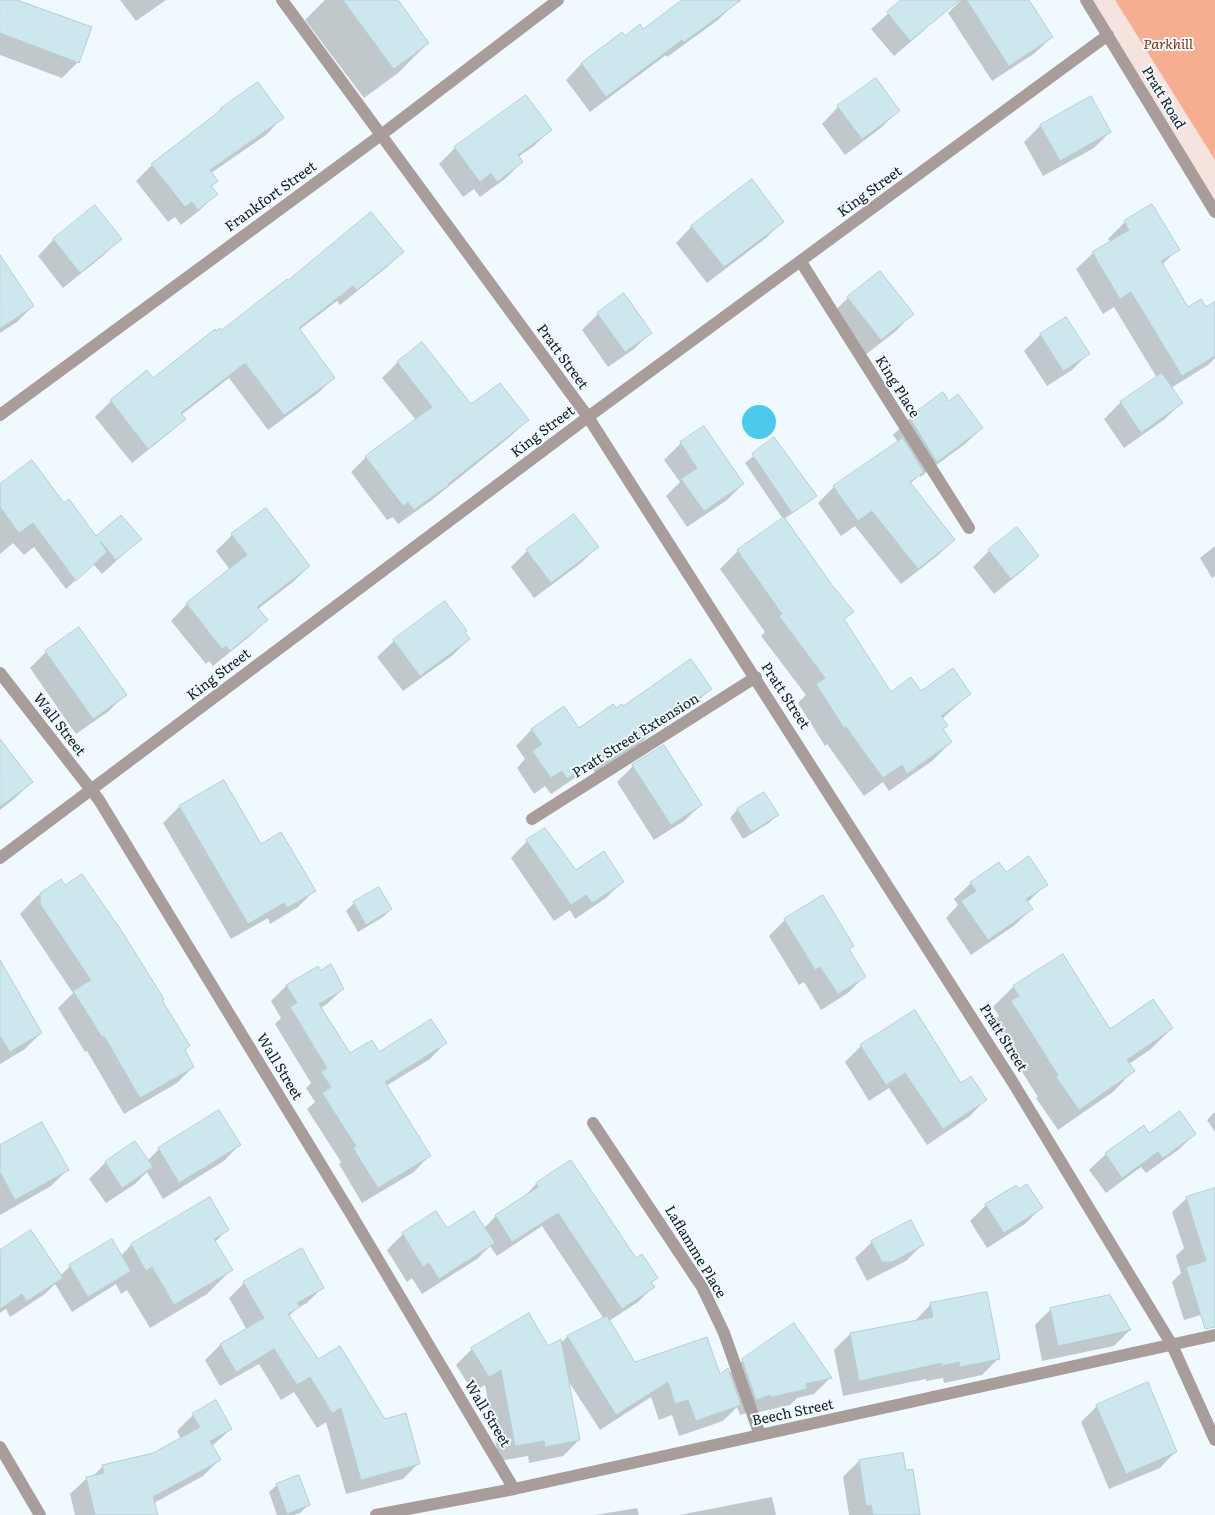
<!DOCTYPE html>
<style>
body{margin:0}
canvas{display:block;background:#f0fafe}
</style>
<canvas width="1215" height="1515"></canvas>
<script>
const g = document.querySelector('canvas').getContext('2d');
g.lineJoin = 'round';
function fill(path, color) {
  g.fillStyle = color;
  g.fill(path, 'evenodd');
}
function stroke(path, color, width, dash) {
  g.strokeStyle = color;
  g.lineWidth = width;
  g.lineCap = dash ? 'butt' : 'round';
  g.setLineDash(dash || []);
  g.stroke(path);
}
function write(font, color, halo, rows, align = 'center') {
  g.font = font + ' Literata,serif';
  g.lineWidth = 4;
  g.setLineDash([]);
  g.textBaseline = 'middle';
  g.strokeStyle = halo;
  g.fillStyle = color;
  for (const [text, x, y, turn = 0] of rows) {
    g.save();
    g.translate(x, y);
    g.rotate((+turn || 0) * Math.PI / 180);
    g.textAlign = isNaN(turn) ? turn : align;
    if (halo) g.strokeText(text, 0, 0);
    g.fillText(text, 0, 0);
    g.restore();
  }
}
const green = new Path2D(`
 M1086,0H1215V212Z`);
const forest = new Path2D(`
 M1115,0H1215V160Z`);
const water = new Path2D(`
 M742 422a17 17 0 1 1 34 0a17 17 0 1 1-34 0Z`);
const shadow = new Path2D(`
 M0,0H13L78,62L62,78L0,55Z
 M120,0H166L136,21Z
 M325,0H396L428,43L398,73L364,98L305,20Z
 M684,0H732L734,4L718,20L667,57L666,55L590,112L566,80L582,63L625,38L643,30Z
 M903,0H923L937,17L921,33L894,56L871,29Z
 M961,0H1027L1052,37L1035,53L992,81L948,13Z
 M838,107L898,111L882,127L845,155L822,124Z
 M221,110L282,118L266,135L211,173L217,181L210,187L216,194L200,210L181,225L175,217L168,222L136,181L152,165L213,118Z
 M1040,126L1110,132L1094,148L1043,176L1024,142Z
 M550,130L534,146L518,157L522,162L506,178L480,197L474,189L463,197L439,164L455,148Z
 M1152,206L1178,249L1162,265L1188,308H1205L1215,302V358L1208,365L1171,388L1181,403L1165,419L1124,448L1104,419L1120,403L1157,378L1114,307L1103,314L1076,269L1093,253L1111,242L1108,239L1125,222Z
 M782,222L766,238L707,283L676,243L692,226Z
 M54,239H120L104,255L63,288L38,256Z
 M402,252L387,267L340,305L337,301L299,330L334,378L318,393L268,430L229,378L181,415L184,419L168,434L132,463L95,417L111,401L147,372L153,379Z
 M0,276L33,306L17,322L0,333Z
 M848,298L912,314L896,331L864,356L831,314Z
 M598,314L650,333L634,349L608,367L582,330Z
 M1065,318L1088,354L1072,370L1047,386L1024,351L1040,335Z
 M422,344L471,406L527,420L512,435L432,500L398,524L393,517L387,520L351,472L366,457L416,420L382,378L397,363Z
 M943,394L949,402L982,428L965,444L920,477L919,475L910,484L954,540L937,556L901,584L855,526L841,536L818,503L834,487L898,442L893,435L910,418Z
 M704,428L743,484L727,500L687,527L666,496L680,482L664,460L681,443Z
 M774,439L815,495L807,503L784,519L831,586L852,612L844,620L890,693L969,694L942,719V730L951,742L932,761L889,791L883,782L864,796L827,744L825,746L798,703L806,695L761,636L765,632L720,569L738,551L783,519L745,463Z
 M0,486L64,505L96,538L140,539L102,574L93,564L66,589L34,547L24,555L13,543L0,554Z
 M574,516L597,547L581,563L534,598L511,567L527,551Z
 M232,535L309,566L293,582L258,609L266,620L250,636L213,666L209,661L206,664L171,621L187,604L230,570L216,551Z
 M1215,546V576L1212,578L1200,558Z
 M989,551L1038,556L1021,572L994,594L973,567Z
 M445,603L469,639L453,655L403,691L377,657L394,641Z
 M78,628L125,694L109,711L76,734L30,668L46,652Z
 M710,689L694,705L648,736L637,747L596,774L591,767L551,794L545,786L534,794L517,768L525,759L516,746L532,729H579L623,708Z
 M0,755L32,782L15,798L0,810Z
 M633,766L701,805L684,821L654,840L617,782Z
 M223,781L261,846L314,891L298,907L270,924L268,918L231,939L163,823L179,807Z
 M764,794L777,815L769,823L743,839L730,818L737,810Z
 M527,841L575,872L622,882L606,898L575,919L570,910L554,921L511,858Z
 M1005,874L1046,884L1027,903L1031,909L1015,925L971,955L946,918L958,905L954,899L971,883Z
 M61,881L161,1000L184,1051L193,1067L177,1083L124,1114L87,1051L85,1052L58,1008L73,993L20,914L36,897Z
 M379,889L391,909L383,917L358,932L346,911L354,903Z
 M785,920L853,945L848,950L864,977L848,993L821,1010L804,982L799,985L769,936Z
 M317,967L343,989L327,1004L321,1008L350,1055L379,1053L445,1043L430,1059L386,1086L429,1156L414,1172L362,1203L339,1164L341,1162L307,1109L315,1102L306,1088L311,1083L275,1024L281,1018L271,1001L286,986Z
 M1013,987L1110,1030L1172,1028L1151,1049L1129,1064L1133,1071L1113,1092L1058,1130L1036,1098L1038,1097L991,1023L999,1016L993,1007Z
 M0,1006L41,1033L25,1049L0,1064Z
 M861,1046L960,1085L986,1099L970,1116L927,1145L889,1088L869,1101L845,1062Z
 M219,1112L240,1144L224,1161L163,1199L147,1172L135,1184L106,1203L89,1179L105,1163L135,1143L147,1161L159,1149Z
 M1215,1112V1132L1207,1120Z
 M1195,1134L1178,1150L1146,1173L1141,1167L1106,1193L1089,1170L1106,1154L1149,1135Z
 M0,1146L67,1170L51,1186L0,1215Z
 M571,1162L635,1260L656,1277L650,1284L653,1287L638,1302L609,1321L635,1364L719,1376L728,1374L743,1360L830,1378L814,1394L797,1398L790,1405L755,1413L754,1411L740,1415L737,1407L723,1421L679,1436L672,1415L659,1420L651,1397L600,1430L567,1379L579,1440L563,1456L529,1463L528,1456L499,1461L485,1385L473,1392L456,1365L472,1349L547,1347L560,1344L567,1337L604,1319L542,1226L497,1256L490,1246L477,1259L422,1294L412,1278L407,1282L387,1250L403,1234L484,1228L496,1216L522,1199L536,1184Z
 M1215,1189V1313L1204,1314L1184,1320L1172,1282L1181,1273L1176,1256L1184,1248L1172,1212L1187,1198Z
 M210,1199L227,1230L215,1242L231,1270L207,1294L150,1328L127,1290L121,1294L116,1284L72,1312L55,1284L45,1294L10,1317L6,1309L0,1313V1252L60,1276L70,1266L121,1256L131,1245Z
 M986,1205L1041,1208L1025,1224L987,1248L970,1221Z
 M872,1242L922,1245L906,1261L867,1281L855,1258Z
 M244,1283L323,1287L307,1303L296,1309L289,1316L318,1361L385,1420L419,1463L403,1479L346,1494L326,1422L317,1428L294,1392L281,1400L259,1364L220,1386L205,1360L220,1345L247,1330L229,1298Z
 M931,1304L998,1359L982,1375L944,1383L943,1378L926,1381V1379L843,1396L834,1350L850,1334L915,1321Z
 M1051,1309L1130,1330L1114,1346L1042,1361L1035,1325Z
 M1097,1406L1176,1451L1160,1468L1109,1489L1081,1422Z
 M193,1415L231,1429L212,1446L219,1460L203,1476L154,1503L155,1515H75L70,1494L87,1478L92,1477L103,1466L154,1455L181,1439L177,1431Z
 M859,1461L919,1515H849L843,1477Z
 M277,1485L308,1505L300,1513L294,1515H277L269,1492Z
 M772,1497L776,1515H679Z
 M637,1508L639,1515H595Z`);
const building = new Path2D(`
 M0,0H17L92,27L79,63L0,33Z
 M343,0H398L429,43L394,69Z
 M682,0H741L684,42L682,40L606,97L581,63L622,32L625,36L640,24L643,29Z
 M901,0H960L910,41L887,12Z
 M967,0H1029L1053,37L1009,66Z
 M876,78L900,111L862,139L837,106Z
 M258,82L284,118L210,170L218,181L211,186L218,194L198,210L192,202L185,207L151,164L221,110L220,109Z
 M526,95L552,130L518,155L523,162L497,182L491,173L480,182L454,147Z
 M1091,96L1111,132L1060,161L1040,125Z
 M752,179L784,222L724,267L691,226Z
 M1152,204L1180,250L1161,261L1188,307L1201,299L1206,307L1215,301V356L1182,376L1131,292L1120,299L1092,252L1129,230L1124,221Z
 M95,205L122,239L80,273L53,239Z
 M371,212L404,252L357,290L353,286L299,328L335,378L284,415L245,363L181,413L186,419L148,449L110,400L147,370L153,378L215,329L216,331L220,328L222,330L287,279L288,280Z
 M0,255L34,306L0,329Z
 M880,271L914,314L881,340L847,297Z
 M624,293L652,333L625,352L597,313Z
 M1066,317L1090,354L1063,371L1040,334Z
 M422,342L471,404L500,383L529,420L448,484L449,485L414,510L408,502L403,506L365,456L432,407L397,362Z
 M1162,373L1183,403L1141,433L1120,402Z
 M943,392L949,401L958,394L983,428L937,462L909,417Z
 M704,426L744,484L704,511L681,479L697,468L680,442Z
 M774,437L817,496L792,513L752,454Z
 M903,438L924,472L910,482L955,540L918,569L872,511L858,521L833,486Z
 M32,460L64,503L69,499L96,536L121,515L142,539L116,560L100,541L107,552L76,581L33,523L19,533L0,507V484Z
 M266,508L310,566L257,607L268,620L230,651L226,646L222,649L186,603L247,555L231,534Z
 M574,514L599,547L551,583L526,550Z
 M784,517L832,585L854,612L844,619L891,692L911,677L921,691L953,668L971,694L941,716L948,726L943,729L952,742L907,774L902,765L883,778L846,727L844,728L816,684L825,678L779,616L782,614L737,550Z
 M1017,527L1039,556L1011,579L988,550Z
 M445,601L467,631L465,632L470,639L420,676L393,640Z
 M79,627L127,695L93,719L45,651Z
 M691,659L712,689L653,729L655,731L612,759L607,752L567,779L562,771L551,778L532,751L542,744L531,729L564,706L579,728L613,704L616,708L622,704L623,706Z
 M0,739L33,782L0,807Z
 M664,745L702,805L671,825L632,765Z
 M224,780L261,844L281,832L316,891L287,908L284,903L248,924L179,806Z
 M764,792L779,815L751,832L737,809Z
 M545,828L576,870L604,851L624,882L592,903L586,895L571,905L526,840Z
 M1029,856L1048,885L1026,899L1033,909L988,940L961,901L976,891L970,882L999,862L1006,872Z
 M82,874L121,930L164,999L162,1000L190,1046L185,1050L194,1067L140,1098L104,1036L102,1037L73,991L91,980L40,904V893L61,879L65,885Z
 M379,887L392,909L366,925L353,902Z
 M823,895L854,946L849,949L866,977L838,994L820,967L815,970L784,919Z
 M1063,954L1110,1029L1153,999L1173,1028L1127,1060L1135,1071L1079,1110L1056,1077L1058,1075L1011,1001L1019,996L1013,986Z
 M0,960L42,1033L10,1052L0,1036Z
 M331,964L344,989L319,1004L350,1053L372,1040L379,1052L431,1019L447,1043L385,1082L431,1156L378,1188L353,1148L356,1146L322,1093L331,1087L321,1072L327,1068L290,1007L297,1003L286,985L318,966L321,970Z
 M915,1010L961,1083L971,1076L987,1100L943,1129L905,1073L886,1085L860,1045Z
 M219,1110L241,1145L179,1183L158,1148Z
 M1180,1111L1196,1134L1163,1158L1158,1152L1122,1178L1105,1153L1144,1125L1149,1133Z
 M42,1122L69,1170L15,1200L0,1172V1145Z
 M135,1141L153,1167L122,1188L105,1162Z
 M571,1160L636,1258L642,1254L658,1278L651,1282L655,1287L622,1309L558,1213L512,1242L495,1215L538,1187L536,1183Z
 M1027,1184L1043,1208L1004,1233L985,1204L1016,1185L1019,1189Z
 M1215,1188V1327L1205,1329L1186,1267L1206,1261L1186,1197Z
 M210,1197L229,1230L214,1239L233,1270L174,1305L152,1267L146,1271L131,1244Z
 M436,1211L447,1228L474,1211L495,1243L439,1279L429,1263L423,1267L402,1233Z
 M911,1220L924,1245L892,1262H882L871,1241Z
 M31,1230L63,1278L27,1301L22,1294L0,1309V1250Z
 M112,1239L131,1271L88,1297L69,1265Z
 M302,1248L324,1288L297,1303L300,1307L288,1314L318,1359L340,1346L385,1419L406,1413L420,1464L361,1480L341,1408L332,1413L310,1377L297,1385L274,1349L236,1372L220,1344L264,1318L243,1282Z
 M987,1292L1000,1359L960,1367L959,1362L942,1366V1363L859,1381L850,1333L933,1317L930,1303Z
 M1110,1295L1131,1330L1058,1346L1050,1308Z
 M529,1313L548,1346L561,1339L580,1440L545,1447L544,1441L515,1446L501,1370L489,1377L471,1348Z
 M607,1316L635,1362L707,1337L720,1374L728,1368L741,1405L696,1421L688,1400L675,1404L668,1382L616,1415L567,1336Z
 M794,1323L832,1378L806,1384L807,1389L771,1397L770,1395L756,1400L742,1359Z
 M1148,1382L1177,1452L1126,1474L1096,1405Z
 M216,1400L232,1429L210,1441L221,1460L153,1497L158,1515H95L86,1477L104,1473L102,1465L153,1453L200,1427L192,1414Z
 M903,1453L906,1470L913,1469L920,1515H873L871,1505L866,1506L859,1460Z
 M299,1475L310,1505L287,1514L276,1484Z`);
const minor = new Path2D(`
 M282,0L588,417L1012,1081L1172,1345L1215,1440
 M1086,0L1215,212
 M801,262L969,528
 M0,415L381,135L558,0
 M0,673L99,800L351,1214L514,1489
 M532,819L756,677
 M0,858L588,417L1108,35
 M593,1123L702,1287L724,1333L760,1435
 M0,1447L40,1515
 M376,1515L514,1489L1215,1335`);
const parkNames = [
 ["Parkhill",1168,45]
];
const streetNames = [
 ["Pratt Road",1163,98,59],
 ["King Street",870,192,-36],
 ["Frankfort Street",271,197,-36],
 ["Pratt Street",562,357,54],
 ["King Place",897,387,58],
 ["King Street",543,432,-37],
 ["King Street",219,675,-37],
 ["Pratt Street",785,696,57],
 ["Wall Street",59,725,52],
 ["Pratt Street Extension",636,736,-32],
 ["Pratt Street",1003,1038,58],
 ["Wall Street",279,1067,59],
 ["Laflamme Place",695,1252,59],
 ["Beech Street",793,1413,-12],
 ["Wall Street",487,1414,59]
];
fill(green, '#f5e4de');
fill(forest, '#f7ad90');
fill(water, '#4bcaee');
fill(shadow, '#0003');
fill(building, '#cde7ef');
stroke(building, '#b5ced6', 1);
stroke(minor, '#a89d9a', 12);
write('italic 14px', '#813109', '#f0fafe', parkNames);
write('14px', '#131c1f', '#f0fafe', streetNames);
</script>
